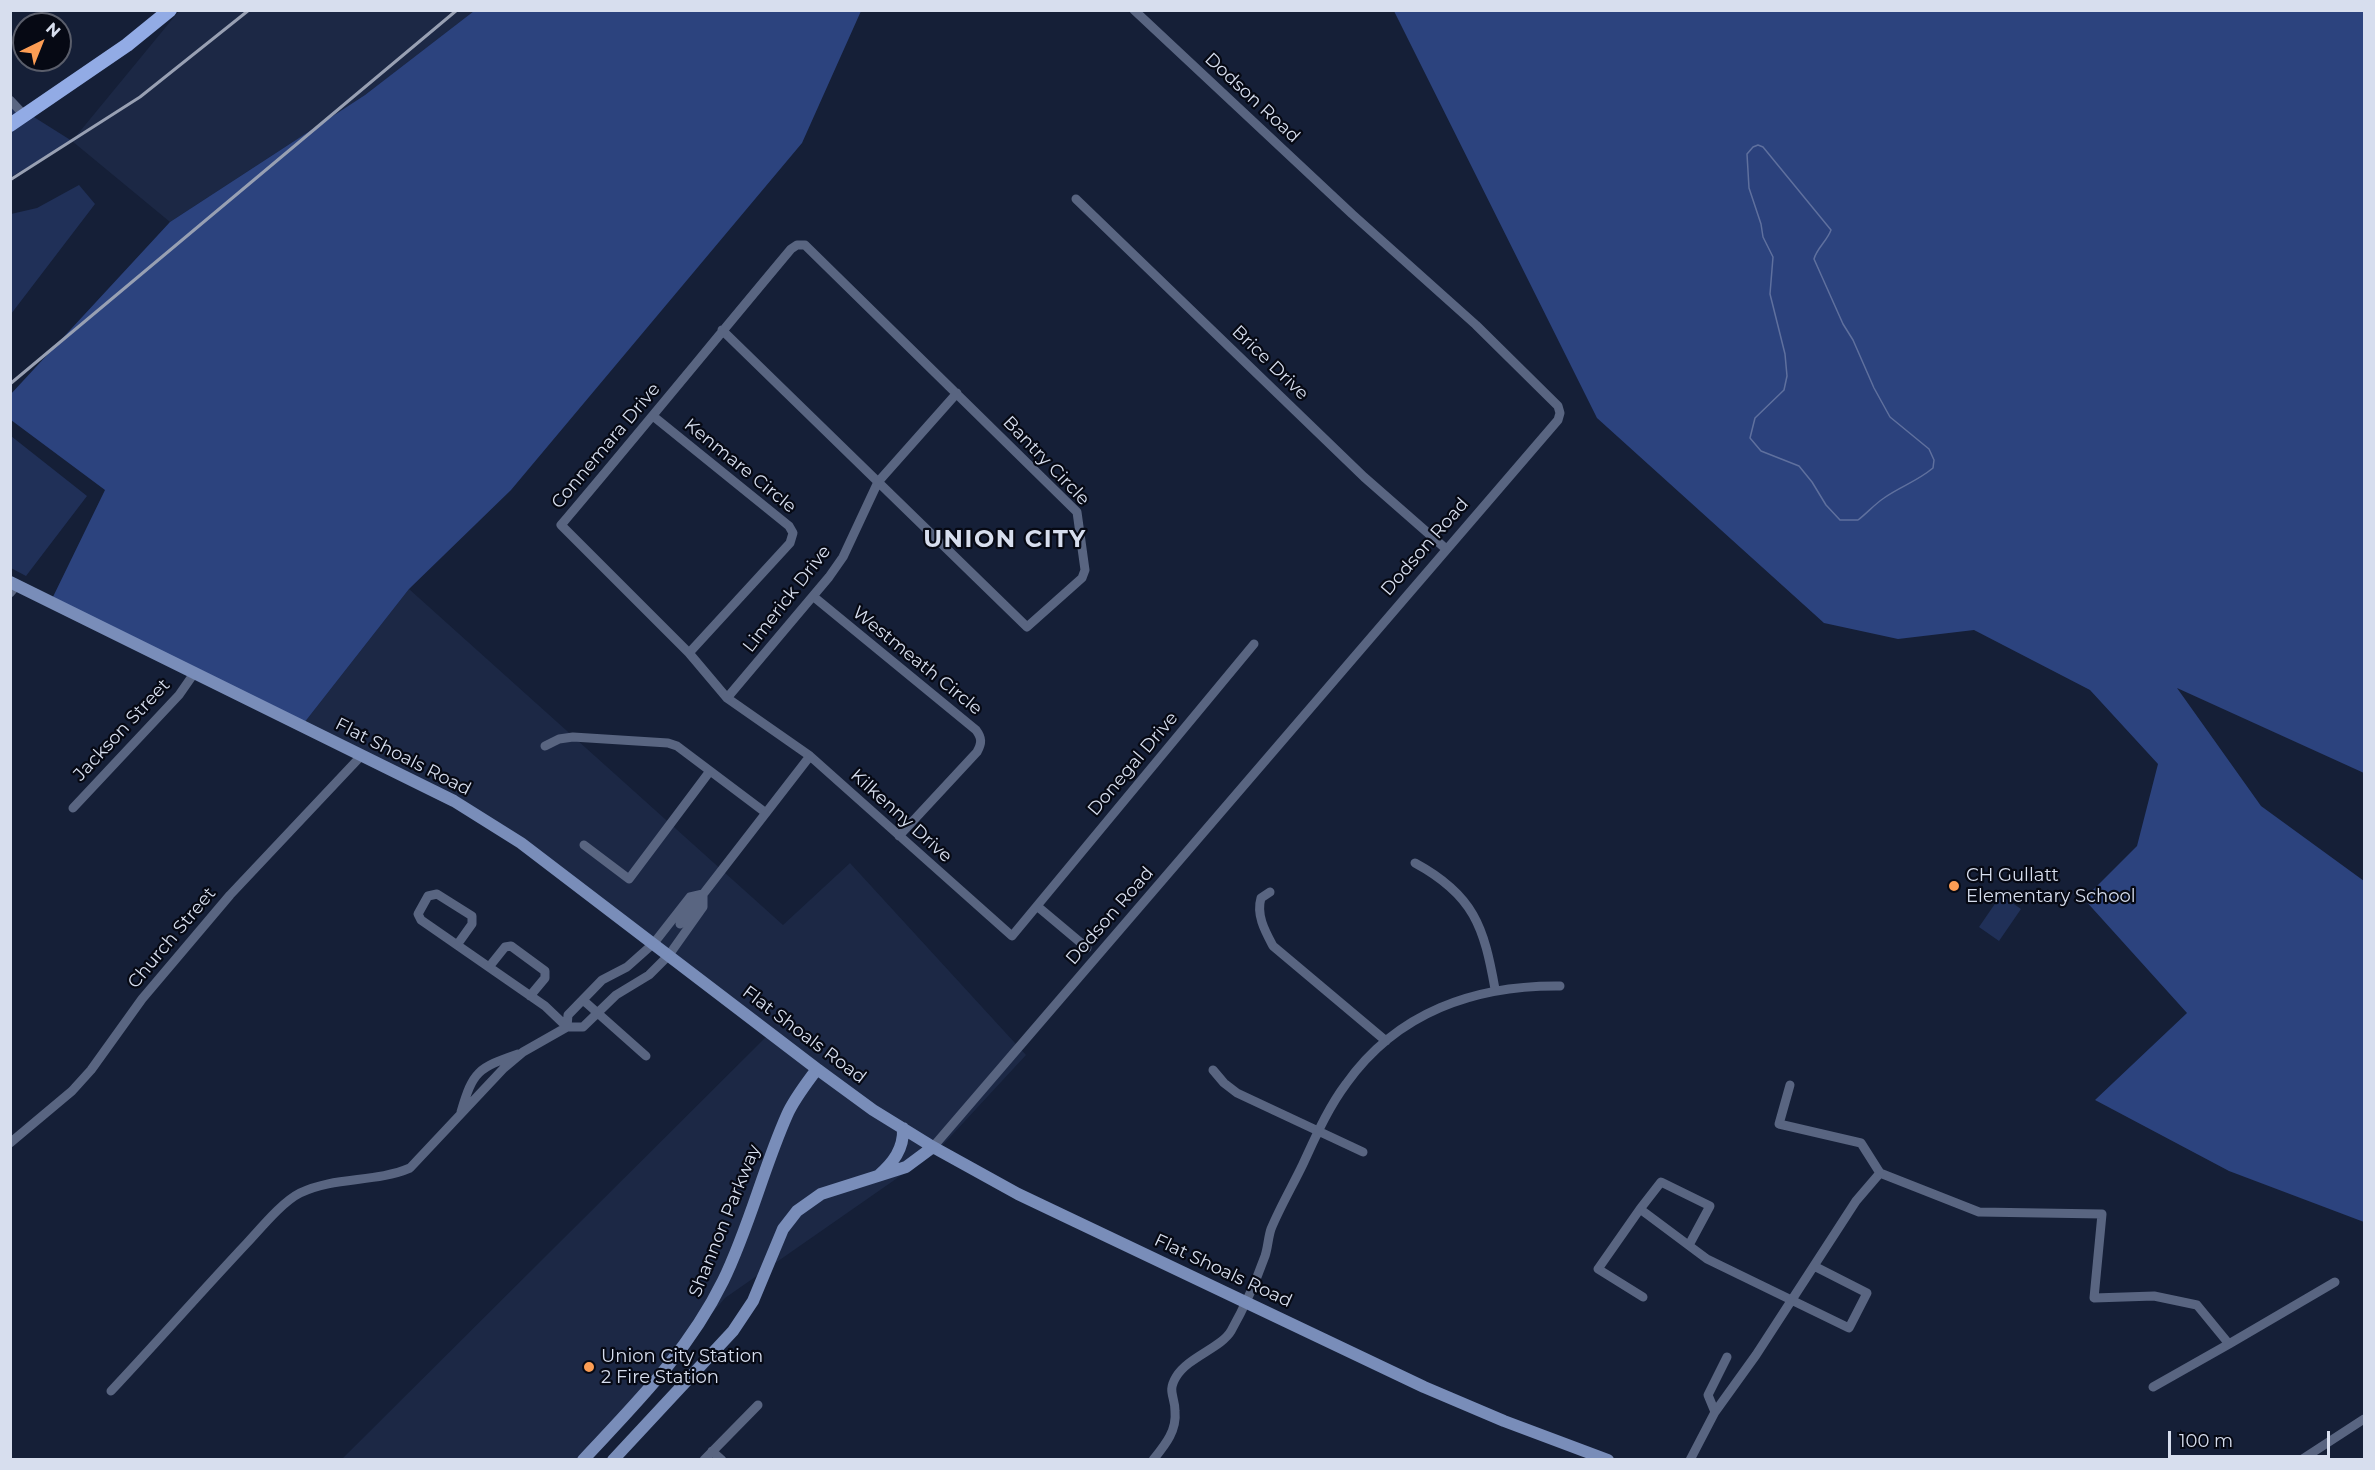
<!DOCTYPE html>
<style>
body{margin:0}
#map{position:relative;width:2375px;height:1470px;overflow:hidden;background:#151f37;font-family:Montserrat,sans-serif}
canvas{display:block}
.frame{position:absolute;inset:0;border:12px solid #d7deee;pointer-events:none}
.north{position:absolute;left:12px;top:12px;width:60px;height:60px;box-sizing:border-box;background:#060914;border:2px solid #5a5e6b;border-radius:50%;rotate:43deg;font-size:16px;font-weight:700;line-height:24px;text-align:center;color:#d7deee}
.north::after{content:'';display:block;margin:auto;width:21px;height:27px;background:#fc9d54;clip-path:polygon(50% 0,100% 100%,50% 72%,0 100%)}
.scale{position:absolute;left:2168px;top:1431px;width:162px;height:27px;box-sizing:border-box;border:3px solid #d7deee;border-top:0;padding-left:8px;font-size:18px;line-height:21px;white-space:nowrap;color:#d7deee;-webkit-text-stroke:4px #060914;paint-order:stroke}
</style>
<div id="map">
<canvas width="2375" height="1470"></canvas>
<div class="frame"></div>
<div class="north">N</div>
<div class="scale">100 m</div>
</div>
<script>
const g = document.querySelector('canvas').getContext('2d');
g.lineJoin = 'round';
function fill(path, color) {
  g.fillStyle = color;
  g.fill(path, 'evenodd');
}
function stroke(path, color, width, dash) {
  g.strokeStyle = color;
  g.lineWidth = width;
  g.lineCap = dash ? 'butt' : 'round';
  g.setLineDash(dash || []);
  g.stroke(path);
}
function write(font, color, halo, rows, align = 'center') {
  g.font = font + ' Montserrat,sans-serif';
  g.lineWidth = 4.5;
  g.setLineDash([]);
  g.textBaseline = 'middle';
  g.strokeStyle = halo;
  g.fillStyle = color;
  for (const [text, x, y, turn = 0] of rows) {
    g.save();
    g.translate(x, y);
    g.rotate((+turn || 0) * Math.PI / 180);
    g.textAlign = isNaN(turn) ? turn : align;
    if (halo) g.strokeText(text, 0, 0);
    g.fillText(text, 0, 0);
    g.restore();
  }
}
const built = new Path2D(`
 M179,11H474L365,95L170,222L72,141Z
 M409,589L783,925L850,863L1026,1055L939,1149L725,1298L590,1459H342L772,1031L493,821L304,723Z`);
const green = new Path2D(`
 M10,102L72,141L11,177H10Z
 M79,185L95,204L11,314V214L37,208Z
 M11,436L87,496L26,576L11,568Z
 M2001,895L2021,909L1999,941L1979,927Z`);
const forest = new Path2D(`
 M474,11H861L802,143L511,490L409,589L304,723L50,603L105,490L11,420L10,395L170,222L365,95Z
 M1394,11H2364V773L2177,688L2261,806L2364,881V1222L2229,1171L2095,1100L2187,1013L2084,899L2137,846L2158,764L2090,690L1974,630L1898,639L1824,623L1597,418Z`);
const water = new Path2D(`
 M1758,145L1763,147L1831,230C1827,241 1817,248 1814,259L1843,324L1853,340L1874,388L1890,417L1929,449L1934,460L1933,468C1916,482 1901,486 1884,498C1875,504 1867,513 1858,520H1840L1826,505L1812,482L1799,466L1761,451L1750,438L1755,418L1784,390L1787,376L1785,354L1770,294L1773,257L1763,237L1761,224L1749,188L1747,154L1753,147Z`);
const street = new Path2D(`
 M10,100L25,116
 M1076,199L1364,477L1445,548
 M722,330L1027,627L1082,578L1085,570L1077,512L805,245H797L791,249C714,341 638,434 561,525L689,653L727,698L810,756L1012,936L1254,644
 M653,416L789,526L793,533L790,543L689,653
 M10,593L16,586
 M814,597L976,730C982,738 982,743 977,752L899,836
 M727,698L829,577L843,557L878,482L957,393
 M545,746L559,739L573,737L668,743L677,746L766,813
 M73,808L179,695L195,672
 M584,845L629,879L710,771
 M1415,863C1474,895 1484,927 1495,989
 M1270,892L1261,898C1256,915 1265,931 1273,946L1386,1041
 M703,894V907L669,955L649,975L616,995L583,1027H567L568,1015L602,980L627,967L654,943L690,897Z
 M1037,906L1087,948
 M680,924L810,756
 M489,967L505,947L511,946L545,971V978L530,996
 M583,1000L646,1056
 M1213,1070L1224,1083L1237,1093L1363,1152
 M1790,1085L1779,1124L1861,1143L1880,1173
 M461,1112C473,1071 478,1068 518,1054
 M10,1143L72,1091L91,1070L142,999L230,895L362,755
 M933,1147L1558,420L1560,413L1558,406L1476,325L1352,214L1134,10
 M1640,1209L1661,1182L1710,1206L1689,1245
 M1643,1297L1598,1269L1640,1209L1707,1259L1849,1328L1867,1293L1814,1266
 M2153,1387L2229,1344
 M111,1391C157,1342 201,1292 247,1243C261,1228 282,1202 300,1193C335,1176 375,1183 410,1168L504,1068L523,1052L567,1027L545,1006L421,920L418,914L428,896L437,894L472,916V924L457,945
 M1715,1412L1708,1395L1727,1357
 M712,1451L722,1460
 M704,1460L758,1405
 M1153,1460C1165,1445 1177,1431 1175,1411C1175,1396 1167,1392 1176,1377C1188,1357 1221,1348 1231,1331C1244,1308 1256,1281 1265,1256C1268,1247 1268,1238 1271,1229C1280,1207 1293,1185 1303,1164C1316,1136 1328,1108 1346,1084C1397,1012 1475,985 1560,986
 M1690,1460L1715,1412L1756,1355L1856,1201L1880,1173L1979,1212L2102,1214L2094,1298L2154,1296L2197,1305L2229,1344L2335,1282
 M2301,1460L2364,1419`);
const secondary = new Path2D(`
 M10,582L454,801L521,843L817,1069L873,1110L933,1147L1018,1194L1424,1387L1504,1421L1608,1460
 M878,1176C893,1163 904,1149 903,1128
 M583,1460C636,1403 688,1352 723,1281C749,1228 763,1169 787,1115C794,1099 806,1084 817,1069
 M613,1460L733,1331L753,1301L783,1229L797,1211L821,1194L906,1167L933,1147`);
const primary = new Path2D(`
 M10,125L127,45L170,10`);
const rail = new Path2D(`
 M10,180L140,97L249,10
 M10,384L457,10`);
const markers = [
 [1954,886,6,"#fc9d54"],
 [589,1367,6,"#fc9d54"]
];
const streetNames = [
 ["Dodson Road",1252,98,43],
 ["Brice Drive",1270,363,44],
 ["Connemara Drive",606,446,-50],
 ["Bantry Circle",1046,461,46],
 ["Kenmare Circle",740,466,39],
 ["Dodson Road",1425,547,-49],
 ["Limerick Drive",787,599,-52],
 ["Westmeath Circle",917,661,39],
 ["Jackson Street",122,730,-47],
 ["Flat Shoals Road",403,757,27],
 ["Donegal Drive",1133,764,-50],
 ["Kilkenny Drive",901,816,42],
 ["Dodson Road",1110,916,-49],
 ["Church Street",172,938,-50],
 ["Flat Shoals Road",804,1035,37],
 ["Shannon Parkway",725,1221,-68],
 ["Flat Shoals Road",1223,1271,25]
];
const poiNames = [
 ["CH Gullatt",1966,876],
 ["Elementary School",1966,897],
 ["Union City Station",601,1357],
 ["2 Fire Station",601,1378]
];
const districtNames = [
 ["UNION CITY",1005,540]
];
fill(built, '#1c2845');
fill(green, '#203058');
fill(forest, '#2c437e');
fill(water, '#2b417c');
stroke(water, '#5f709e', 1.5);
stroke(street, '#596581', 9);
stroke(secondary, '#798db9', 12);
stroke(primary, '#92abe5', 14);
stroke(rail, '#98a0b3', 3);
for (const [x, y, r, color] of markers) {
  const dot = new Path2D();
  dot.arc(x, y, r, 0, 2 * Math.PI);
  g.fillStyle = color;
  g.fill(dot);
  stroke(dot, '#060914', 2);
}
write('18px', '#d7deee', '#060914', streetNames);
write('18px', '#d7deee', '#060914', poiNames, 'left');
g.letterSpacing = '1.5px';
write('bold 24px', '#d7deee', '#060914', districtNames);
g.letterSpacing = '0px';
</script>
